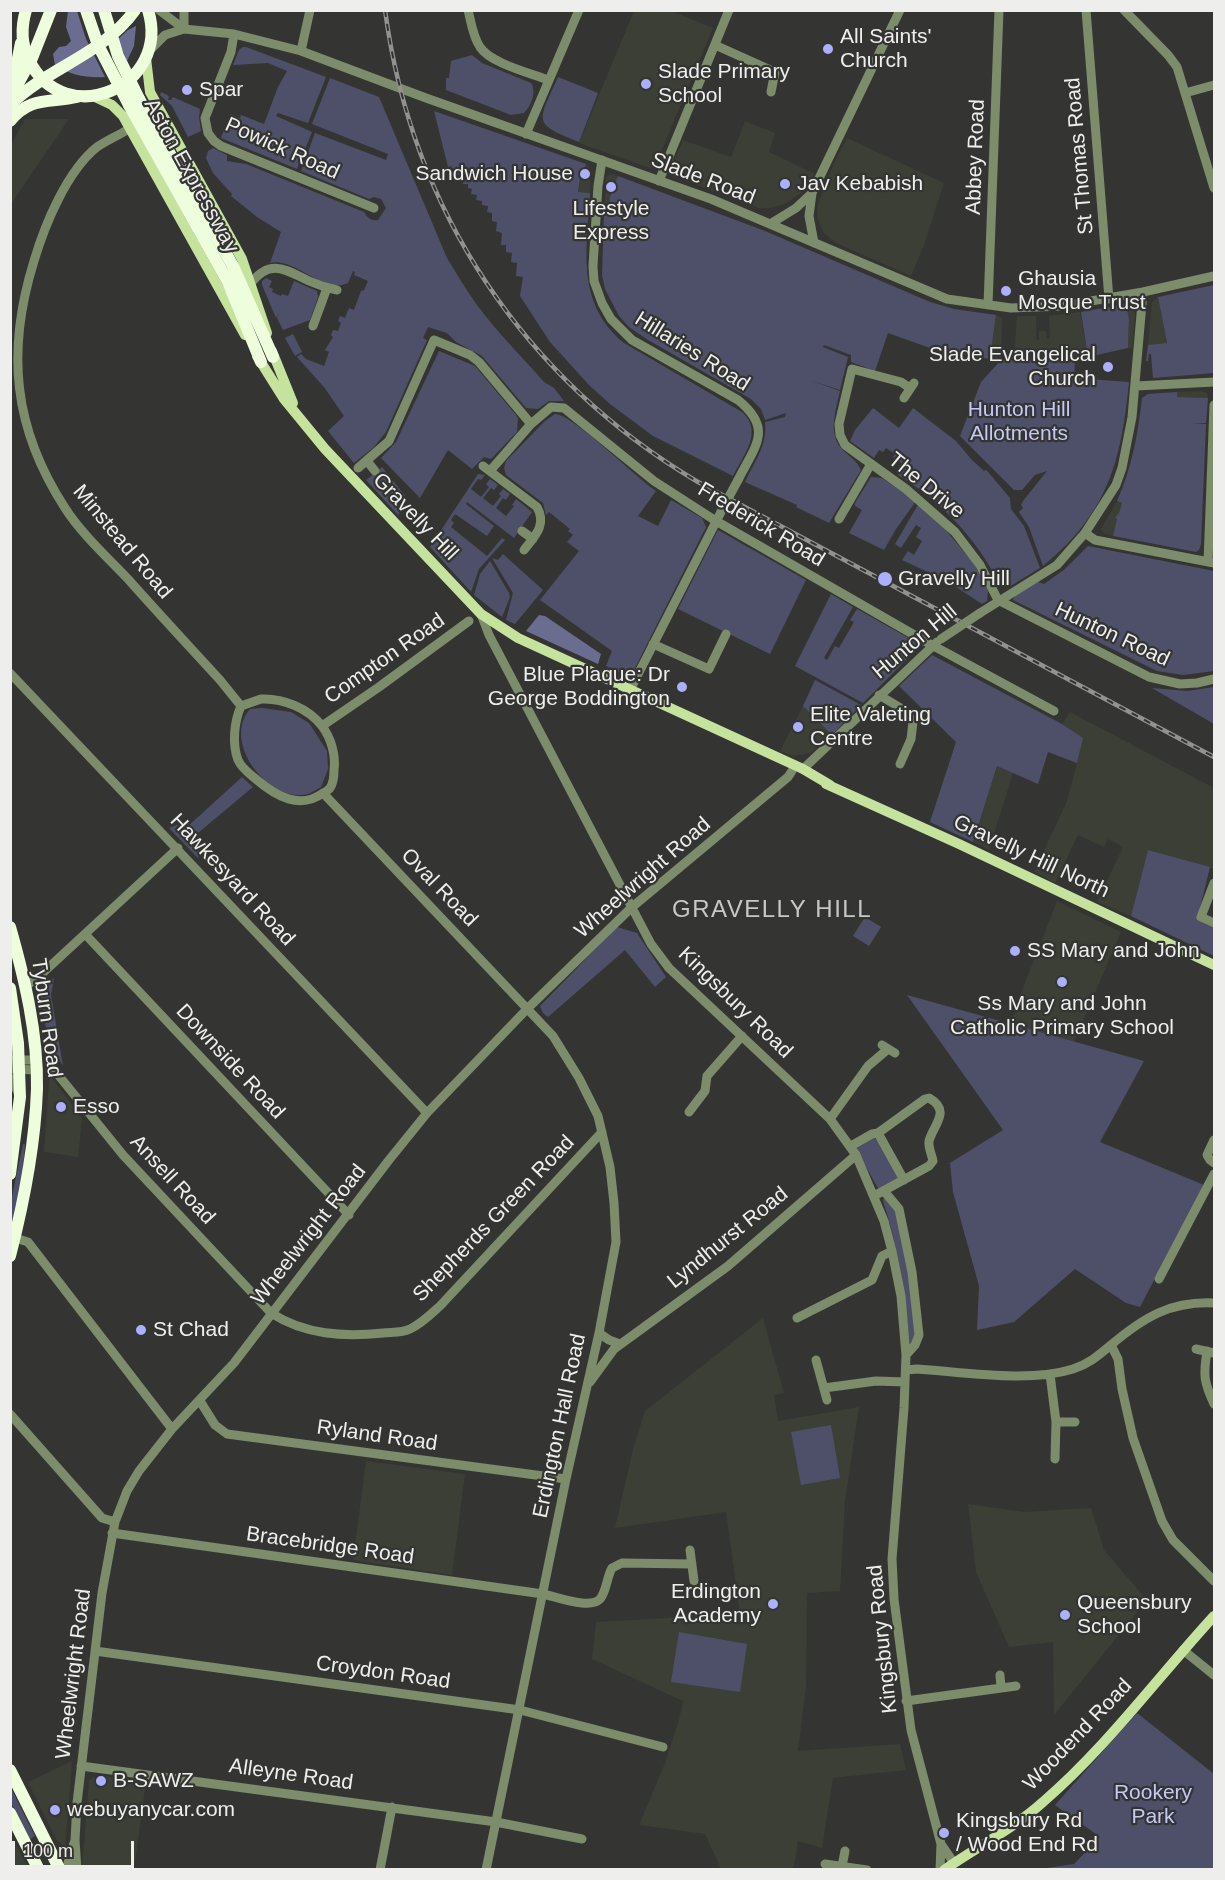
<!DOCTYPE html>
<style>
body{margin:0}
#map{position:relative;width:1225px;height:1880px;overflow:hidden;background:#343532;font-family:Arial,sans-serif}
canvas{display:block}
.frame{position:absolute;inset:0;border:12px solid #eeefed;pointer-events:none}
.scale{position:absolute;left:12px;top:1841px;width:122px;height:27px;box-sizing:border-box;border:3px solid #eeefed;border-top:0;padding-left:8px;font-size:18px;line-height:21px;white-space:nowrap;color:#eeefed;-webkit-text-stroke:4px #343532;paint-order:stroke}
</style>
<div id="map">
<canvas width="1225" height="1880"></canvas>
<div class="frame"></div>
<div class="scale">100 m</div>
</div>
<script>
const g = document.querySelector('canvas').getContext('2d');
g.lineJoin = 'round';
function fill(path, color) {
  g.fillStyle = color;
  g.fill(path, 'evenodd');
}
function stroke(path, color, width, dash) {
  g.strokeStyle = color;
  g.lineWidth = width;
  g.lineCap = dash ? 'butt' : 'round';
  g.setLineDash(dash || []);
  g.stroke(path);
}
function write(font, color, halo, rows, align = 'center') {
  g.font = font + ' Arial,sans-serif';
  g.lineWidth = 4.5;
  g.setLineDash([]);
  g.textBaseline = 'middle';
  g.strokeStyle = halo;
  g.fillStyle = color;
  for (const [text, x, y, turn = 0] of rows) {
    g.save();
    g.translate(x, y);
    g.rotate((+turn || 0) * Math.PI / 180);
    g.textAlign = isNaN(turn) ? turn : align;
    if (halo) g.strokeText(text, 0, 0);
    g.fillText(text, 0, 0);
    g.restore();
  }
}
const built = new Path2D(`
 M634,11H671L713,28L655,166L650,168L579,143Z
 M25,119H69L11,204V145Z
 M745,121L775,133L769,152L815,174L807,189L785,204L769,208H759L673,176L670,170L683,140L731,157Z
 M847,138L944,183L924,245L911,276L836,243L824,233L820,225L817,216L818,204L834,163Z
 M586,164L591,170L590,193L578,192L580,178Z
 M612,174L618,176L610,197L608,213H604L606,176Z
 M1158,297L1167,344L1148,345L1152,302Z
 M1126,304L1134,306L1135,317L1132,348H1128L1129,319Z
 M1080,312L1088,357L1075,360H1014L1017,316H1036V339L1039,340V331H1046V339H1050L1049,316Z
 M996,315L1002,318V322L1001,360L990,359Z
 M1201,391L1207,393L1208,398L1176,397L1177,392Z
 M1117,501L1122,503L1113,536L1105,534L1101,529Z
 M803,706L832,735L810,753L794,756L780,751Z
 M1070,712L1214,788V869L1148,850L1131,916L1097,902L1123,847L1108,839L1104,847L1078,835L1055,883L1034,872L1067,801L1077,763L1082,738L1062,724Z
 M997,766L1013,773L989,850L973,842Z
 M1057,901L1121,932L1074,1042L1005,1023L1015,1014L1016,1006Z
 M51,1077L82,1118L78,1157L44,1152L49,1080Z
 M763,1318L784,1393L774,1395L778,1421L859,1407L845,1501L840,1591L807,1593L806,1687L798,1751L900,1744L906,1770L833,1778L822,1848L798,1841L794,1866L791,1869H721L705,1834L639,1825L665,1763L679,1720L683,1701L592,1659L596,1622L740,1614L726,1512L615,1528L633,1449L645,1411Z
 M366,1461L465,1474L452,1575L353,1560Z
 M968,1504L1024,1512L1091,1508L1104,1550L1147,1600L1054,1715L1053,1642L1009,1647L976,1572Z
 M72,1761L66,1837L65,1845L63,1846L56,1839L28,1782Z
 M98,1775L146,1782L134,1869H82L89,1780Z
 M10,1835H11L29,1869H11Z`);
const green = new Path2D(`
 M243,47H246L326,77L308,123L278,113L276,116L312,132L297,169L221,138L230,114L240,118L241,115L264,124L278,87L287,71L268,63L233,65L239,50Z
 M472,55L482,63L531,83C537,92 531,106 524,113L511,115L446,90V78H449L451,61Z
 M558,77L598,93L579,142C530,123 539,121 558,77Z
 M330,78L379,97L447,258C457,274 466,290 477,305C497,332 522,357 544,382L554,388L564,401H549L538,409L526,408L482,356L456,342L447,333L428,327L423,338L427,340L386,432L373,448L354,463L328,431L344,416L324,387L297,357L301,354L306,359L324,366L329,352L325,350L333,337L331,335L333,330L338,331L341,323L338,321L340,316L345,318L349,308L354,310L361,291L364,290L368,281L354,275L355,272L353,271L348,283C323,295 295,257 270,263L281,232L257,217L231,196L232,194L213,173L206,158L208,151L213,148L227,155V161L246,164L364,212C367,218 372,221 378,220L386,208L381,199L374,197L369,199L301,171L315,133L386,160L388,154L312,124Z
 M161,92L169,96L168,100H171L173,97L200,109L199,117L201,131L188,137L172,106L160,95Z
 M434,111L586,164L580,178L578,192L590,193C587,248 575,303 624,343L742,412C764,431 743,456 733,476L653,436L610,404L589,385L550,342L520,296L523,277L516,276L517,263L511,262L512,253L506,252V245H501L502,233L496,231L497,222L492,221V213L487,212L488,206L482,205V201L476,200L477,195L471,194L472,189L468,188V184H463V179L459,178V175H455L451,166L448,167Z
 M618,176L765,231L930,302L954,309L996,315L990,359L930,348L888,333L875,371L851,362V355L824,345L823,347L848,357L840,390L809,380L840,391C836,410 828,432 841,448C849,457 855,458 861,470L829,523L796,507L797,505L745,482C754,463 768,444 765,422L785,417L786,413L765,420L761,409L751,399L648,340L629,327L619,316L605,289L602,275L604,213H608L610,197Z
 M266,278L272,281L269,287L273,289L272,292L281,296L282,294L288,296L294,281L317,291L318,297L310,320L283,330L277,318L280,312L276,318L262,285V281Z
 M1214,285V373L1153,378L1151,354H1149L1148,361H1146L1148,345L1167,343L1158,297Z
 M1126,304L1129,319L1128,348L1088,357L1081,312Z
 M293,334L302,352L295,356L285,338Z
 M439,351L475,366L516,415L518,418L517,432L491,459L484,457L472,469L448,450L420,498L381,458L396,442Z
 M1001,360H1075L1074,378L1129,382C1121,462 1108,513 1043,566L1029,527L1019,512L1023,508L1021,505L1023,501L1047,471L1035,475L1022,490H1014L960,436L981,382Z
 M1177,392V397L1208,398L1206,423H1192L1206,424L1201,544L1199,550L1196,552L1113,536L1117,519L1115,518L1119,513L1122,503L1117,501C1132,467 1138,434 1142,398L1148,394Z
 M873,408L899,428L913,408L956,441L972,460L984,471L986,470L988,472L1010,498L1011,509L1024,526L1040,568L1009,587L999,583C976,538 941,501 898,475L904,465L893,457L895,454L886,448L883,452L879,450L874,458L850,441L855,430Z
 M555,414C574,415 635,477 656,491L638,516L658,526L671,500L702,518L706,527L630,678L606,666L612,651L540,600L579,551L567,542L573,535L568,531L570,529L549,512L546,515L543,503L506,475L504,468L506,461L545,421Z
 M382,467L406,497L398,515L366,480Z
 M478,474L485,475L481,480L478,479L471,489L481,497L489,487L486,484L490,479L498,485L494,490L491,488L483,498L493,506L501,496L499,494L503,489L510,494L506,500L503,498L496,508L506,516L514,506L512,505L516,499L532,512L514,538L467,502L466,504L494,526L487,536L455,514L451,520L454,523L451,527L487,556L502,538L505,540L479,569L471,592L430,547Z
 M871,477L882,478L916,501L896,529L884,550L849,533L862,510L855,506V503Z
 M919,503L940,523L975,565L988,591L987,601L982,604L947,581L902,560L908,551L914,555L922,541L916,537L921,528L916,525L901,548L895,544Z
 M718,530L806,580L770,654L678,609Z
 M1088,546L1214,571V671L1183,675L1157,671L1013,600L1015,595L1038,582L1044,584L1065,569Z
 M503,554L543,590L515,624L506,620L513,593L492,558L498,560Z
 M490,561L509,593L510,597L502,617L474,595L480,574Z
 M831,594L853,607L824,658L827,660L835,646L839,648L854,622L850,620L857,609L921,645L863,703L795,666Z
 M932,655L1062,724L1083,738L1077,763L1048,752L1038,784L997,766L973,842L930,822L956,742L899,686Z
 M815,680L861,705L832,735L803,706Z
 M1214,687V724L1152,688L1187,691Z
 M262,708L291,712L309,723L327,751L328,769L321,787C317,789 313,792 308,794C269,804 221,742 250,709Z
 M242,777L253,787L198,833L200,844L198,858L169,828L177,825L186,828Z
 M1148,850L1210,867L1197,920L1214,928V956L1131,916Z
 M865,917L881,927L869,946L853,936Z
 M617,927L637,933L666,977L655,987L625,950L548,1017L543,1013L540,1006Z
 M54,978L51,995L63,1066L49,1044L39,989Z
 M907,995L1144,1061L1100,1142L1204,1185L1140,1307L1126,1303L1075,1269L1014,1322L977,1330L979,1286L953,1192L950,1163L1003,1130Z
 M874,1138L879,1142L898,1176L897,1180L879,1190L856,1149Z
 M23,1144H25L22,1183L11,1240V1201Z
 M884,1197L897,1210L910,1272L916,1332L910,1345C905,1296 899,1248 883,1201Z
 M831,1425L840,1478L801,1485L791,1432Z
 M679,1632L747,1644L740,1692L671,1682Z
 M1137,1713L1214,1774V1869L1047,1870V1868L1074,1864L1100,1837L1055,1805Z
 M10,1786L35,1836L30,1839L11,1803Z`);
const forest = new Path2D(`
 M68,11H77L86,39L105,77C86,78 70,75 55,65L53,54L59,47L66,46L71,41L66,27Z
 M136,26L134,46L127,61L118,39L128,30Z
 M539,615L545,616L601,654L598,664L526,631Z`);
const minor = new Path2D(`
 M159,10L184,29
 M468,10C471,22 473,37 480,47C490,63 530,73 548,80
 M1086,10L1109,299
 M1124,10L1168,55L1177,67L1214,188
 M184,29V10
 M234,34L231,52L205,118L208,133L214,141L221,146L374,208
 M715,45L775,72L771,92
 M149,51L165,35L184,29L234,34L301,51L426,98L711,199L947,299L1011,308L1062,306L1143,292L1214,276
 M301,51L310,10
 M1185,93L1214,85
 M129,129C119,135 107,140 97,147C67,171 45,224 34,261C6,351 13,428 65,508C80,532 108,558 128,579C158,613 189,646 220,680L241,706
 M526,134L579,10
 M602,160L598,186L593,266L594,281L602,303L611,319L632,340L738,400C774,429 755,446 738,480
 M659,181L729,10
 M770,224L796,208L811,194
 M814,243L809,216L812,193L900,10
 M251,283C271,257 287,271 309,281C318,285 327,288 337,290
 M988,305L999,10
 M313,326L327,288
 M1136,386L1214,382
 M910,388L901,382L852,369L839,424L840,435L845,445L906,489L955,532L980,565L998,600
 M904,398L914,383
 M367,461L375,471
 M483,466L537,507C547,525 535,536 524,550
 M358,468L389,441L434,340L470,355L479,362L531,424
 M490,471L531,424L551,407L564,408L654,481L716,521L930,644L1054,711
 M839,519L871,464
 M522,531L533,539
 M1085,533L1095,540L1214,563
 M1208,562L1214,405
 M998,600L1149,677L1180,684L1197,683L1214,679
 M980,613L1057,565L1085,533L1116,485L1122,468L1132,417L1143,292
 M481,614L489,635L651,944L669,968L830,1119L856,1155L884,1221L892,1251L901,1296L906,1355L904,1408L892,1559L894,1599L911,1730L941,1844L940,1870
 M653,644L709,669L726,634
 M10,673L427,1113
 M630,690L724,506
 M879,695L904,710L913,722L911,739L900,764
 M261,699C283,698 308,708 322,726C331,738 336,755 334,770C334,775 333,784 330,788C330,789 324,793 323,793C300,810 276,796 257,780C250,774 242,769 238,760C232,744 234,722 241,706Z
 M322,726L379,687L469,621
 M803,769L937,642
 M323,793L553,1036L579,1078L598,1116L610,1167L614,1203L616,1242L599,1333L566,1479L486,1870
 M1214,883L1201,917L1214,923
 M85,934L349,1215
 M26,985L34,981L178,848
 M882,1045L895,1053
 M10,1060H35
 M51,1066L123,1155L271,1313C305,1335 344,1337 383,1333C392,1332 402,1333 410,1329C421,1324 431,1314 440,1306L602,1132
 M10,1069L36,1070
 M10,1078L18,1092
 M689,1112L705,1091L707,1076L742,1036
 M830,1119L868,1066L888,1049
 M878,1133L904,1180
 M1214,1140L1207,1155L1210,1160L1214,1163
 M851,1146L872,1134L878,1133L925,1099L929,1098C952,1111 933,1125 929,1141C928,1148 932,1155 933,1161L929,1166L874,1196
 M884,1191L899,1209L912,1272L919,1335L915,1345L906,1355
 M15,1238L28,1242L172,1429
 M1159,1279L1214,1174
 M797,1318L872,1280L882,1256L892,1251
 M599,1333L609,1340L620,1344
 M1111,1345L1118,1359L1122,1389L1133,1438L1162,1521L1173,1540L1214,1581
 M1196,1349L1214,1353
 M1207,1351C1203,1376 1204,1382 1214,1404
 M816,1360L827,1400
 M906,1370L917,1369C964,1372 1029,1383 1073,1369C1089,1364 1099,1355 1111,1345C1144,1317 1171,1301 1214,1303
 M1050,1374L1056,1422L1055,1459
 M590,1382L614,1349L728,1266L856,1155
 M824,1388L876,1381L905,1382
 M200,1401L215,1425L227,1434L566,1479
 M10,1414L102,1518L115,1522
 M1056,1422H1075
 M112,1533L543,1594C557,1597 595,1612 602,1596C607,1587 607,1577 612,1568L622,1563L692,1564
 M690,1550L694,1581
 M1183,1650L1214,1675
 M95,1651L520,1710L663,1747
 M1000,1675L1001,1687
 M906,1701L1016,1686
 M81,1766L496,1822L582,1839
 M941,1844L954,1863
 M825,1864L867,1870
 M842,1866L845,1851
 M66,1870L74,1843
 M77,1870L75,1840L77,1803L102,1593L115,1522L127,1491L139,1471L172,1429L234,1363L389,1160L427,1113L528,1008L631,908L788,777L792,771
 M380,1870L392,1807`);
const major = new Path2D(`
 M146,58L150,92L242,259L267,333
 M93,96L112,105L123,116L245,335
 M272,351L293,403
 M257,356L284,399L325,449L481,614L518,638L803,769L830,785
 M826,784L959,844L1214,965
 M944,1870C977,1847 1013,1829 1043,1802C1106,1748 1158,1677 1214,1616`);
const highway = new Path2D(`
 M26,10C21,27 21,44 29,60C64,132 172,87 148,10
 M10,79L17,63L21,43
 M139,99L233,266L273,357
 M129,105L228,282L261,362
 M10,121C30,96 50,103 77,97
 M10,927C25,980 38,1034 37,1089C35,1145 24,1202 10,1256
 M10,988L18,1043L20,1097L10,1174
 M10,1770L60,1870
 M10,1813L39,1870`);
const rail = new Path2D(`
 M385,10C412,211 524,379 698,482L1214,757`);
const minorBridge = new Path2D(`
 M724,506L738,480
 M941,639L980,613`);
const highwayBridge = new Path2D(`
 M86,10L98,45L129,105
 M104,10L118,56L139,99
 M10,98L32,58L51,10
 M10,105C48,67 103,55 135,10`);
const markers = [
 [828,49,6,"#acaffb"],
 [646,84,6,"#acaffb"],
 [187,90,6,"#acaffb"],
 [585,174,6,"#acaffb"],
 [785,184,6,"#acaffb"],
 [611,187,6,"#acaffb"],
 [1006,291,6,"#acaffb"],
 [1108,367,6,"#acaffb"],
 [885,579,8,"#acaffb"],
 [682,687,6,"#acaffb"],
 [798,727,6,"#acaffb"],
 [1015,951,6,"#acaffb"],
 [1062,982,6,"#acaffb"],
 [61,1107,6,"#acaffb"],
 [141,1330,6,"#acaffb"],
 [773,1604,6,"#acaffb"],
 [1065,1615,6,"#acaffb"],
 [101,1781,6,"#acaffb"],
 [55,1810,6,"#acaffb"],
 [944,1833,6,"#acaffb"]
];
const poiNames = [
 ["All Saints'",840,37],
 ["Church",840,61],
 ["Slade Primary",658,72],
 ["School",658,96],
 ["Spar",199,90],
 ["Sandwich House",573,174,"right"],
 ["Jav Kebabish",797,184],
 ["Lifestyle",611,209,"center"],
 ["Express",611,233,"center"],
 ["Ghausia",1018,279],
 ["Mosque Trust",1018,303],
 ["Slade Evangelical",1096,355,"right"],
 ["Church",1096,379,"right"],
 ["Gravelly Hill",898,579],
 ["Blue Plaque: Dr",670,675,"right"],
 ["George Boddington",670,699,"right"],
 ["Elite Valeting",810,715],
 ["Centre",810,739],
 ["SS Mary and John",1027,951],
 ["Ss Mary and John",1062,1004,"center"],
 ["Catholic Primary School",1062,1028,"center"],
 ["Esso",73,1107],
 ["St Chad",153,1330],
 ["Erdington",761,1592,"right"],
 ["Academy",761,1616,"right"],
 ["Queensbury",1077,1603],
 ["School",1077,1627],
 ["B-SAWZ",113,1781],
 ["webuyanycar.com",67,1810],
 ["Kingsbury Rd",956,1821],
 ["/ Wood End Rd",956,1845]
];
const streetNames = [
 ["Powick Road",282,149,24],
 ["St Thomas Road",1080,156,-95],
 ["Abbey Road",976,157,-88],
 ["Aston Expressway",191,176,61],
 ["Slade Road",703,179,21],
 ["Hillaries Road",692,352,32],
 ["The Drive",926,486,39],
 ["Gravelly Hill",415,517,46],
 ["Frederick Road",761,525,31],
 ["Minstead Road",122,542,50],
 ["Hunton Road",1112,635,25],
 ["Hunton Hill",915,642,-40],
 ["Compton Road",385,659,-35],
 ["Gravelly Hill North",1031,857,25],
 ["Wheelwright Road",643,878,-41],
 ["Hawkesyard Road",232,880,47],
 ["Oval Road",439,888,46],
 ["Kingsbury Road",735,1003,44],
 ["Tyburn Road",46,1018,82],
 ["Downside Road",230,1062,47],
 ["Ansell Road",172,1180,47],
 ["Shepherds Green Road",494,1219,-46],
 ["Wheelwright Road",309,1235,-52],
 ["Lyndhurst Road",728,1238,-39],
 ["Erdington Hall Road",560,1426,-78],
 ["Ryland Road",377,1436,8],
 ["Bracebridge Road",330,1546,8],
 ["Kingsbury Road",883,1639,-96],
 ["Croydon Road",383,1673,8],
 ["Wheelwright Road",74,1674,-83],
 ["Woodend Road",1078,1735,-46],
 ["Alleyne Road",291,1775,8]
];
const parkNames = [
 ["Hunton Hill",1019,410],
 ["Allotments",1019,434],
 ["Rookery",1153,1793],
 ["Park",1153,1817]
];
const quarterNames = [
 ["GRAVELLY HILL",772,910]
];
fill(built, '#3b3f36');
fill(green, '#4e506a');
fill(forest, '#6b6d90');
stroke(minor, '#7d8c6a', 9);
stroke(major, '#c5e39d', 10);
stroke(highway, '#eefddc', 12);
stroke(rail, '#929390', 4.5);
stroke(rail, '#343532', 2, [7]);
stroke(minorBridge, '#7d8c6a', 9);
stroke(highwayBridge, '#eefddc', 12);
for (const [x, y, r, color] of markers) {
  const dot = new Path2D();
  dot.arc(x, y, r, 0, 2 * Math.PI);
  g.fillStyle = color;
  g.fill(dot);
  stroke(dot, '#343532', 2);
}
write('21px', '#eeefed', '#343532', poiNames, 'left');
write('21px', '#eeefed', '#343532', streetNames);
write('21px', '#c4c8f8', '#343532', parkNames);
g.letterSpacing = '1.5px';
write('24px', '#c6c8c4', '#343532', quarterNames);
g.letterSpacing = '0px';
</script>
